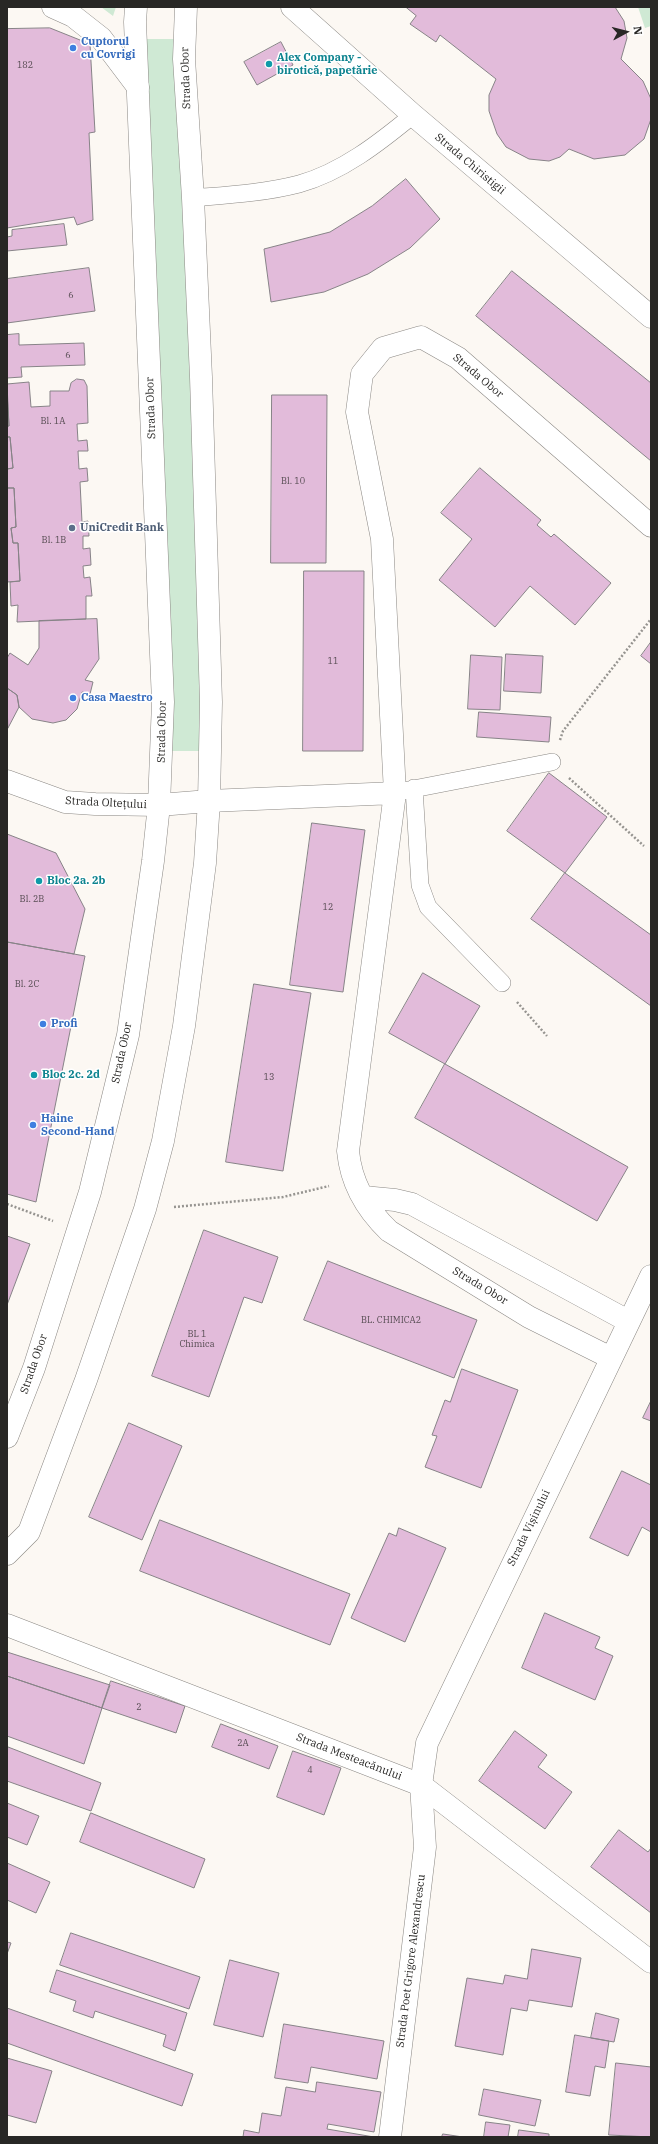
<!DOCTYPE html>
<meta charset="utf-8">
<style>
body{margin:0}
#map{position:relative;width:658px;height:2144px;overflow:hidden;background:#fcf8f3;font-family:"IBM Plex Serif",serif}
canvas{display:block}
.frame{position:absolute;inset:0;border:8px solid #282725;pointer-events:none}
.north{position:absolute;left:606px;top:12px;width:40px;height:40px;-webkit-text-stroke:3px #fff;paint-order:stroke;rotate:83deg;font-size:11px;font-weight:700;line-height:16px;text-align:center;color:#282725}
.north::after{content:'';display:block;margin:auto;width:14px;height:18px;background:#282725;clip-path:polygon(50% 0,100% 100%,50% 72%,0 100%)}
</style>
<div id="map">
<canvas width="658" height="2144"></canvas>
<div class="frame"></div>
<div class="north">N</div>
</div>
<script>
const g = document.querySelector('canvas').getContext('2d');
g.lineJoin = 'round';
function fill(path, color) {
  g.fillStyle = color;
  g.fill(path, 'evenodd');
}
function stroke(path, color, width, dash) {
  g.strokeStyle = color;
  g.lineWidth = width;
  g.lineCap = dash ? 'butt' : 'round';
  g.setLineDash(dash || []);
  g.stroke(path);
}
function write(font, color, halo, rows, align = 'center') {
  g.font = font + ' "IBM Plex Serif",serif';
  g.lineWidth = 3;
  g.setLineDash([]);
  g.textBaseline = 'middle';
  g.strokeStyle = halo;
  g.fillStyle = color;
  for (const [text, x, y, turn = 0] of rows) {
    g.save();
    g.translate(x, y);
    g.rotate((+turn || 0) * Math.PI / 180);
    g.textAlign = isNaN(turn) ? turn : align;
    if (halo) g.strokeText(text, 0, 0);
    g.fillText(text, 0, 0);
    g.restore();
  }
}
const green = new Path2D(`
 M101,7H116L113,16Z
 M638,7H651V26L645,28Z
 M146,39H177L191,321L204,751H169Z`);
const building = new Path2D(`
 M406,7H615L624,21L627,38L621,59L643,81L651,99V119L644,139L625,155L594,159L569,149L560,157L549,161L529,159L506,147L497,134L489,111V95L496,79L440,35L436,42L410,24L416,16Z
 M50,28L90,44L95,132L89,133L93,220L77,225L74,217L7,228V29Z
 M281,42L293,65L257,85L244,62Z
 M406,179L440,219L410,248L368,274L324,292L271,302L264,249L330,232L372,206Z
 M64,224L67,245L7,251V237L12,236V230Z
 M89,268L95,311L7,323V279Z
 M512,271L651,383V461L476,316Z
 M19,334V345L84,343L85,365L21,367L22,377L7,378V335Z
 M77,379L84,380L87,386L88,423L77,424L78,441L87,440L88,451H78L79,469L87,468L88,481L80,482L82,522L88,521L89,536H83V549L90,548L91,565L83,566L84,578L90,577L92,596H86V619L17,622L18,605L11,606L10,582L20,581L18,543H13L11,528L16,527L14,488H7V469L13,468L10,437H7V426H9L7,384L29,382L31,407L50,406V391H69L71,383Z
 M7,393L9,426H7Z
 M272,395H327L326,563H271Z
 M7,437H10L13,468L7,469Z
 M480,468L541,520L537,525L551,537L554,534L611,583L575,625L530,586L495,627L439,580L472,539L441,513Z
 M7,482V488H14L16,527L11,528L13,543H18L20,581L7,582Z
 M304,571H364L363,751H303Z
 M97,619L99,659L85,680L93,682L90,694L82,692L77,709L66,720L53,723L32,719L19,707L17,695L7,688V658L10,653L28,665L39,648V621Z
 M651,642V664L641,656Z
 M506,654L543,656L541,693L504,691Z
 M471,655L502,657L500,710L468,709Z
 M7,688L17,695L19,707L8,728Z
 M479,712L551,717L549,742L477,737Z
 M549,773L607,817L565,873L507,831Z
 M312,823L365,830L343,992L290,985Z
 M7,834L56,853L85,909L74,954L7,942Z
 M565,873L651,935V1006L531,919Z
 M7,942L85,956L36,1202L7,1194Z
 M423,973L480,1006L445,1064L389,1033Z
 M254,984L311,993L283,1171L226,1162Z
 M445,1064L628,1167L597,1221L415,1118Z
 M204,1230L278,1257L262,1303L244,1297L209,1397L152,1376Z
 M7,1236L30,1244L7,1305Z
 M328,1261L477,1320L454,1378L304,1320Z
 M462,1369L518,1390L481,1488L425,1467L437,1436L432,1435L445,1400L450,1402Z
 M651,1401V1421L643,1418Z
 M129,1423L182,1446L142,1540L89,1517Z
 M622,1471L651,1485V1532L642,1527L628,1556L590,1538Z
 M160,1520L350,1594L330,1645L140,1571Z
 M399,1528L446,1548L405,1642L351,1618L389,1533L396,1536Z
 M545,1613L600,1637L595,1648L613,1656L595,1700L522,1668Z
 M7,1652L110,1685L102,1708L7,1676Z
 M7,1676L102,1708L84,1764L7,1736Z
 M111,1681L185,1706L176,1733L102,1708Z
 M221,1724L278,1746L269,1769L212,1747Z
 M515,1731L547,1755L538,1767L572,1792L545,1829L479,1781Z
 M8,1747L101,1783L91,1811L7,1781Z
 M293,1751L341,1768L324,1815L277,1797Z
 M7,1803L39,1816L27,1845L7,1837Z
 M91,1813L205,1859L194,1888L80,1842Z
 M619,1830L648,1852L651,1848V1913L591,1867Z
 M7,1863L50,1882L36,1913L7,1900Z
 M71,1933L200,1977L189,2009L60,1965Z
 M7,1942L11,1943L7,1954Z
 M532,1949L581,1958L572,2007L529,2000L527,2011L511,2008L503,2055L455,2046L467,1978L503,1984L505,1975L527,1979Z
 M230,1960L279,1973L263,2037L214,2025Z
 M57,1970L187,2013L175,2051L163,2046L166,2035L95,2011L93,2018L73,2011L76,2001L50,1992Z
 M7,2008L193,2074L182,2106L7,2043Z
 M596,2013L619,2019L614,2042L591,2038Z
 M284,2024L384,2041L377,2079L311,2067L308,2083L275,2078Z
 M575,2035L609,2041L605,2068L595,2066L590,2096L566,2092Z
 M7,2058L52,2071L36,2123L7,2115Z
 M616,2063L651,2067V2137L609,2135Z
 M317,2082L381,2092L374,2132L328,2124L327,2129L374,2137H243L244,2130L259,2133L262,2113L281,2116L286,2087L315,2092Z
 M484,2089L541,2100L535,2126L479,2115Z
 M486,2122L510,2125L508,2137H484Z
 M519,2130L549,2134V2137H518Z
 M443,2134L463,2137H442Z`);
const path = new Path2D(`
 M560,740L563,731L651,619
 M569,778L644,846
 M517,1002L547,1036
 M7,1204L53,1221
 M174,1207L283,1197L329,1186`);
const lane = new Path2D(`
 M193,198C228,195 264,193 299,184C342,172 379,143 413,115
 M414,788L420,885L428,907L502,983
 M403,791L552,762`);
const street = new Path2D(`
 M53,7L73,16L101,38L138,87
 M7,781L65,802L95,804L159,805L209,801L395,793
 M363,1197L395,1200L412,1204L628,1321
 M611,1358L529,1317L389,1231C366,1209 351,1183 348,1151L395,793L382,539L357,412L362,374L383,348L421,337L458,358L651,526
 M390,2137L425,1847L421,1785L427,1743L651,1276`);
const secondary = new Path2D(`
 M292,7L413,115L651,317
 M7,1625L421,1785L651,1962`);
const primary = new Path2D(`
 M7,1437L34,1368L90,1192L128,1035L153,861L159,805L163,702L135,22L136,7
 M7,1554L29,1532L86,1380L145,1209L163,1141L184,1026L205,863L209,801L211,702L201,377L193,198L184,59L186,7`);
const markers = [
 [73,48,4,"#3f7fe0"],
 [269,64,4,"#0f9aa8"],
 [72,528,4,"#5c6f8a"],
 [73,698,4,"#3f7fe0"],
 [39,881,4,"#0f9aa8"],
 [43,1024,4,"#3f7fe0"],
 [34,1075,4,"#0f9aa8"],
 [33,1125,4,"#3f7fe0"]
];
const numberNames = [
 ["182",25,65],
 ["6",71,295],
 ["6",68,355],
 ["Bl. 1A",53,421],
 ["Bl. 10",293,481],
 ["Bl. 1B",54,540],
 ["11",333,661],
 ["Bl. 2B",32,899],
 ["12",328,907],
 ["Bl. 2C",27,984],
 ["13",269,1077],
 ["BL. CHIMICA2",391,1320],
 ["BL 1",197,1334],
 ["Chimica",197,1344],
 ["2",139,1707],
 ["2A",243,1743],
 ["4",310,1770]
];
const shopNames = [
 ["Cuptorul",81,42],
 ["cu Covrigi",81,55],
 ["Casa Maestro",81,698],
 ["Profi",51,1024],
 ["Haine",41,1119],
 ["Second-Hand",41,1132]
];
const cultureNames = [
 ["Alex Company -",277,58],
 ["birotică, papetărie",277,71],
 ["Bloc 2a. 2b",47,881],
 ["Bloc 2c. 2d",42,1075]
];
const streetNames = [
 ["Strada Obor",186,78,-92],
 ["Strada Chiristigii",470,164,40],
 ["Strada Obor",478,376,40],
 ["Strada Obor",151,408,-92],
 ["Strada Obor",162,732,-89],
 ["Strada Oltețului",106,803,3],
 ["Strada Obor",122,1053,-78],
 ["Strada Obor",480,1286,31],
 ["Strada Obor",34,1364,-71],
 ["Strada Vișinului",529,1528,-64],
 ["Strada Mesteacănului",349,1757,21],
 ["Strada Poet Grigore Alexandrescu",411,1961,-83]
];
const serviceNames = [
 ["UniCredit Bank",80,528]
];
fill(green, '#cfe9d4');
fill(building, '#e2bbda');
stroke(building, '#878387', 1);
stroke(lane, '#8b8884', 18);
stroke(street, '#8b8884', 23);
stroke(secondary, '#8b8884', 23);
stroke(primary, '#8b8884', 23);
stroke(path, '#969490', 2.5, [2, 2]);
stroke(lane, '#fff', 17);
stroke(street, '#fff', 22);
stroke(secondary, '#fff', 22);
stroke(primary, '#fff', 22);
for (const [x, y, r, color] of markers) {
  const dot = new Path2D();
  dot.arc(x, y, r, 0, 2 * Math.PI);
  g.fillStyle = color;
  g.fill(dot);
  stroke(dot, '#fff', 1.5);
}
write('9px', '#564c52', null, numberNames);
write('bold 11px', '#366cbe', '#fff', shopNames, 'left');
write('bold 11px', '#0d838f', '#fff', cultureNames, 'left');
write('11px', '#282725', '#fff', streetNames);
write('bold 11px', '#4e5e75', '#fff', serviceNames, 'left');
</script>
